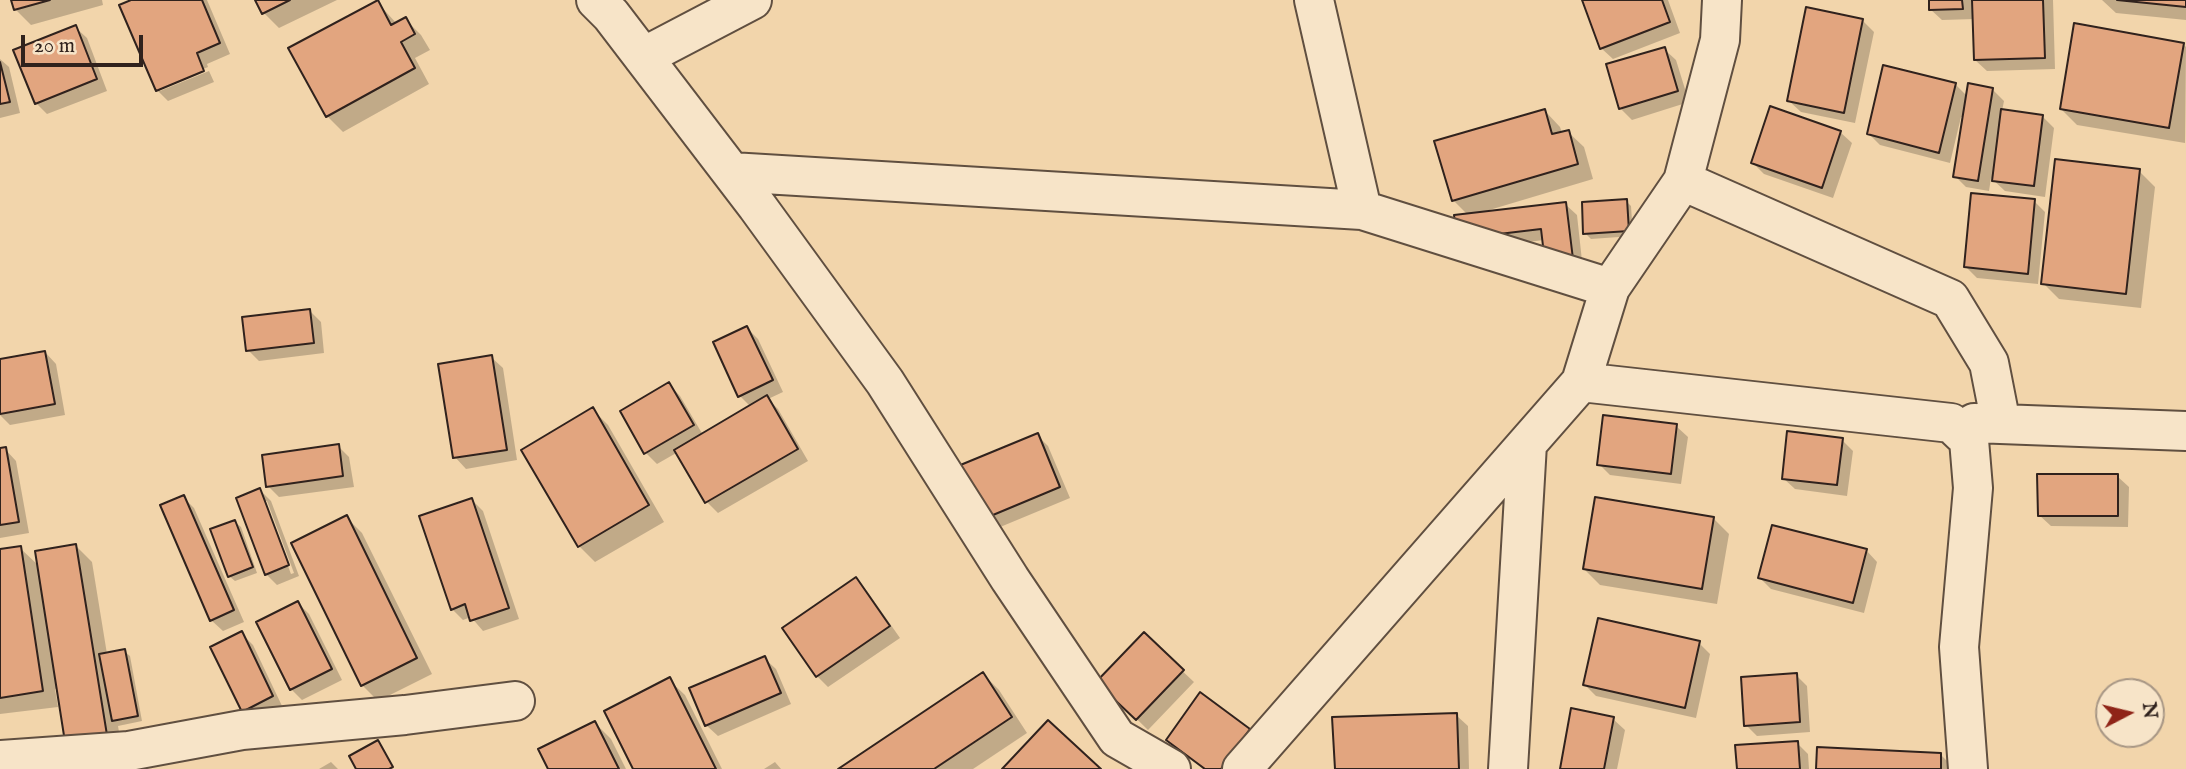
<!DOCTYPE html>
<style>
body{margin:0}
#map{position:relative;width:2186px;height:769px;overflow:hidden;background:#f2d5ab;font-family:"IM FELL English",serif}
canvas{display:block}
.north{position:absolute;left:2095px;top:678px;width:70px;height:70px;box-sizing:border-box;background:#f7e4c8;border:2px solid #a79684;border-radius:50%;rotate:83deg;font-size:19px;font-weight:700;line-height:28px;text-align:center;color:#30221d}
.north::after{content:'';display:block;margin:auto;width:24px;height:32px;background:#8f2418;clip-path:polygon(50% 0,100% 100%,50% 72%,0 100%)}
.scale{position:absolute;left:21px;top:35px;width:122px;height:32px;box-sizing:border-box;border:4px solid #30221d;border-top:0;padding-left:9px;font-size:21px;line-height:24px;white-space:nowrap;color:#30221d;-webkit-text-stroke:5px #f7e4c8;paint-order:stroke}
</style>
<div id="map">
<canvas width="2186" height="769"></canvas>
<div class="north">N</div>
<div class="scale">20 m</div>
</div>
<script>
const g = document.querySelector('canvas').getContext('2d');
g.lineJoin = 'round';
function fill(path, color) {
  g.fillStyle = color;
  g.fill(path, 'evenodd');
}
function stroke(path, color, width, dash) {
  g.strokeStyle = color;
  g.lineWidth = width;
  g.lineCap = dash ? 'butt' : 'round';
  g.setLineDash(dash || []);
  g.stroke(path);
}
const shadow = new Path2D(`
 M12,0H102L103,5L31,25L15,9Z
 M135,0H207L230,54L207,64L208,67L160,87V91L209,71L214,82L168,101L157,90Z
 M257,0H337L279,28L264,13Z
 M1584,0H1668L1680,33L1613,59L1601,48Z
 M1930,0H2053L2055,69L1987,71L1975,60V19L1942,20L1930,9Z
 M2102,0H2186V20L2116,13Z
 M377,2L397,24L405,19L421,35L430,50L415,58L429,84L343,132L327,116Z
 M1863,21L1874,32L1855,123L1801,112L1789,101Z
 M75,27L87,38L107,91L47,114L36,103Z
 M2183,44L2186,47L2185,143L2077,125L2061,109Z
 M1664,49L1676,60L1689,102L1632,120L1620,108Z
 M0,59L9,67L20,113L0,118Z
 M1955,84L1967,96L1992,89L2004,101L2002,111L2042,116L2054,128L2045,197L2005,191L1991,178L1989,191L1966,187L1955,176L1964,117H1961L1950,163L1880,145L1869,134Z
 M1545,111L1560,127L1562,133L1568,132L1584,147L1593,179L1486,211L1487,213L1565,204L1577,215L1583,270L1544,240L1470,249L1468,215L1453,200Z
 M1840,132L1852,143L1833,198L1764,174L1753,163Z
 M2139,171L2155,187L2141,308L2059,299L2043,283Z
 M1626,201L1631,206L1633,236L1591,239L1585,233Z
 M2034,201L2045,212L2038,284L1977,278L1966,267Z
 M309,310L321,322L324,353L259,361L248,350Z
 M747,328L758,339L783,392L768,399L778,409L808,461L718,513L707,502L678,452L657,464L646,453L669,384L680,396L703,435L751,407L740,396Z
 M45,352L56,364L65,415L10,425L0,415V361Z
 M491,357L503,368L517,460L466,469L455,457Z
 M592,409L608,425L664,522L595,562L579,546Z
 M1676,426L1688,437L1681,484L1610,475L1599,464Z
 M1037,435L1048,446L1070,498L993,530L982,519Z
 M1842,440L1853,451L1847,496L1795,489L1783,478Z
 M338,446L349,457L354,487L279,497L268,486Z
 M5,449L16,461L29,533L0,538V450Z
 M2117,476L2129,487L2128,527L2051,526L2039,515Z
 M260,490L271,501L299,576L277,585L266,574ZM263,501H267L294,573L291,574Z
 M183,497L194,508L244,622L223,631L211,620Z
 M472,500L483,511L519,619L483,631L471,617L463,620L452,609Z
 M346,517L362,533L432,674L378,701L362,685Z
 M1713,518L1729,534L1717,604L1600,585L1584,569Z
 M235,522L241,527L257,573L235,581L229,576Z
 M76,546L92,562L107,654L124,651L130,656L142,721L118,726L122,750L59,688L55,689L58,707L0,714V551L20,548L39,566Z
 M1866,550L1877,562L1864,613L1771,589L1760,578Z
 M856,580L867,591L900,638L828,687L817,676Z
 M298,603L309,614L342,680L302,700L291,689Z
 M241,633L253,645L283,708L244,711Z
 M1144,635L1194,682L1148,730L1099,682Z
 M1699,643L1710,654L1696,718L1596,696L1585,685Z
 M764,658L776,669L791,704L718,736L706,725Z
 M983,674L999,690L1027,733L973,769H841Z
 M1796,675L1807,686L1810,732L1757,736L1746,725Z
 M669,680L685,695L722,769H635Z
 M1201,695L1249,731L1260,742L1241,769H1203L1168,740Z
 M1456,715L1468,726L1469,769H1337Z
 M1613,719L1625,730L1617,769H1561Z
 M595,723L611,739L626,769H550Z
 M1797,743L1808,754L1809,769H1738Z
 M1941,755L1955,769H1818Z
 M331,762L338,769H319Z
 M775,762L781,769H764Z`);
const building = new Path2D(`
 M11,0H50L14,10Z
 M131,0H202L220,43L197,53L204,71L156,91L119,5Z
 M255,0H290L262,14Z
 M378,0L391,25L406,17L415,34L401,42L415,68L326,117L288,48Z
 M1582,0H1662L1670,22L1600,49Z
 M1929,0H1962L1963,9L1929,10Z
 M1972,0H2043L2045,58L1974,60Z
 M2117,0H2186V7Z
 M1806,7L1863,19L1844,113L1787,101Z
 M2074,23L2184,43L2169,128L2060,109Z
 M76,25L97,79L35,104L13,50Z
 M1665,47L1678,91L1619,109L1606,64Z
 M0,62L10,102L0,104Z
 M1883,65L1956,83L1939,153L1867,134Z
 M1968,83L1993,88L1978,181L1953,177Z
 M1770,106L1841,131L1822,188L1751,163Z
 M1545,109L1552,134L1569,130L1578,164L1452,201L1434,141Z
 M2001,109L2043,115L2034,186L1992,181Z
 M2055,159L2140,169L2126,294L2041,284Z
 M1971,193L2035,199L2028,274L1964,267Z
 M1627,199L1629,231L1583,234L1582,202Z
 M1566,202L1573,259L1545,263L1541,229L1457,239L1454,215Z
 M310,309L314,343L246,351L242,317Z
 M747,326L773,380L738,397L713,342Z
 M45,351L55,404L0,414V359Z
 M492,355L507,450L453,458L438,364Z
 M669,382L694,425L644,454L620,411Z
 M767,395L798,449L705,503L674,450Z
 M593,407L649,505L578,547L521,450Z
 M1603,415L1677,424L1671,474L1597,465Z
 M1787,431L1843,438L1837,485L1782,479Z
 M1038,433L1060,487L981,520L958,466Z
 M339,444L343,476L266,487L262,455Z
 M6,447L19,522L0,525V448Z
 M2037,474H2118V516H2038Z
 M260,488L289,565L265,575L236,498Z
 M184,495L234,610L210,621L160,505Z
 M1595,497L1714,517L1702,589L1583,569Z
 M472,498L509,608L470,621L465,604L451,610L419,516Z
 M347,515L417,658L361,686L291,543Z
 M235,520L253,567L228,577L210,529Z
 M1772,525L1867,549L1853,603L1758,578Z
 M76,544L107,735L65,742L35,551Z
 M21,546L43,691L0,698V549Z
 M856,577L890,626L816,677L782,628Z
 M298,601L332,669L290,690L256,622Z
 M1598,618L1700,641L1685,708L1583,685Z
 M242,631L273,696L242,712L210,647Z
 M1144,632L1184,670L1136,720L1096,682Z
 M125,649L138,716L112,721L99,654Z
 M765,656L781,693L705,726L689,688Z
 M983,672L1012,717L934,769H838Z
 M1797,673L1800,722L1744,726L1741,677Z
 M670,677L716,769H633L604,711Z
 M1200,692L1250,729L1221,769H1205L1166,740Z
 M1571,708L1614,717L1604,769H1560Z
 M1457,713L1459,769H1335L1332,717Z
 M1048,720L1101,769H1002Z
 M595,721L619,769H548L538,749Z
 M378,740L393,767L389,769H356L349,756Z
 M1798,741L1800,769H1737L1735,745Z
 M1817,747L1941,753V769H1816Z`);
const minor = new Path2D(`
 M596,0L611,15L757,206L885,382L1010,579L1117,738L1171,769
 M1314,0L1362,210
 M643,57L752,0
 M731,172L1362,210L1610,288
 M1683,181L1950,299L1989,363L2001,424
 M1581,382L1951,423L1969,440L1973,488L1959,647L1968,769
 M1974,423L2186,431
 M0,760L129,751L242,730L405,715L515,701
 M1242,769L1581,382L1610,288L1683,181L1720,40L1722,0
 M1508,769L1527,444`);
fill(shadow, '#0003');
fill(building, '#e2a57f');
stroke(building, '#30221d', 2);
stroke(minor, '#604f40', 42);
stroke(minor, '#f7e4c8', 38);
</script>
